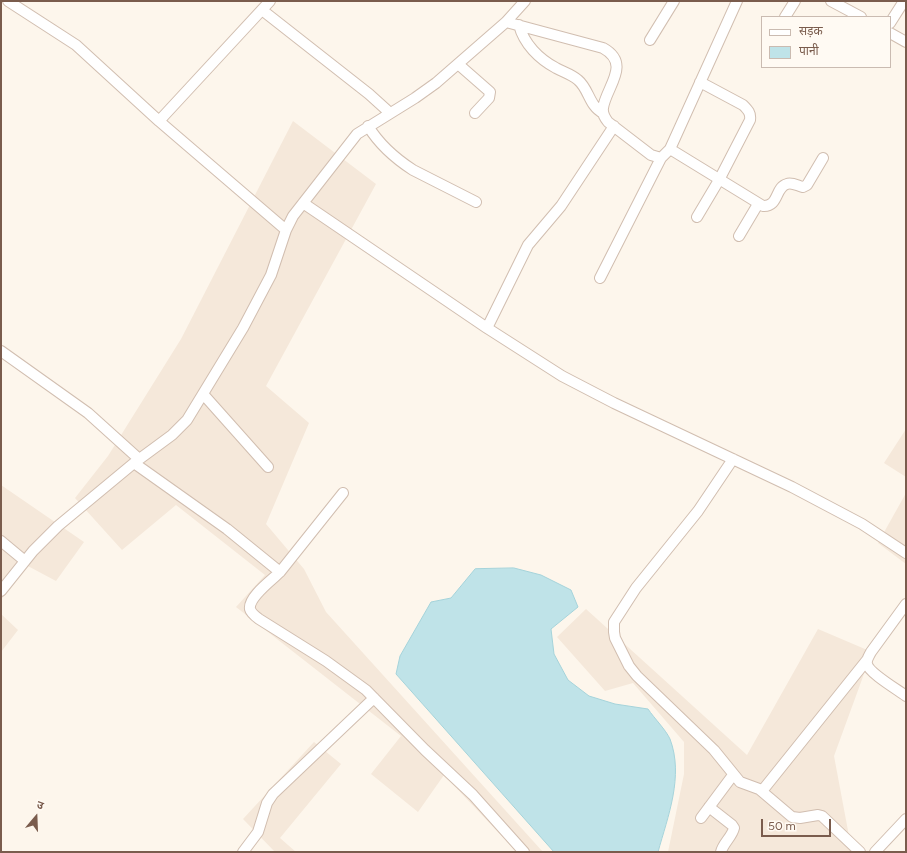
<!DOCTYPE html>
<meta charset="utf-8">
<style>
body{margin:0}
#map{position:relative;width:907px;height:853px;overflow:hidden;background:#fdf6ec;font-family:Figtree,"Noto Sans Devanagari",sans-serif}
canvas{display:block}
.frame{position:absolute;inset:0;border:2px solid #7a5c4d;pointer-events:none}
.legend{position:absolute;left:761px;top:16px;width:130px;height:52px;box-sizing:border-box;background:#fffaf3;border:1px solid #cabbb1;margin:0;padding:5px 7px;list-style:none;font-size:12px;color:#7a5c4d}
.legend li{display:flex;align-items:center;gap:8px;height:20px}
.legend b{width:20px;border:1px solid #cabbb1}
.north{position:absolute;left:16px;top:797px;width:40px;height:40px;-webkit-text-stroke:3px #fffaf3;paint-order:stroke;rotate:19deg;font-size:11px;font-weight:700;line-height:16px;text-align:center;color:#7a5c4d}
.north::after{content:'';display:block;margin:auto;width:14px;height:18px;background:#7a5c4d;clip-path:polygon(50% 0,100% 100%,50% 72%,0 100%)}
.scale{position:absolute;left:761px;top:819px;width:70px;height:18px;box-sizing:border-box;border:2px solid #7a5c4d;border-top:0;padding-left:5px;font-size:12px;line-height:14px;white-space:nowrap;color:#7a5c4d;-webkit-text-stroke:3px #fffaf3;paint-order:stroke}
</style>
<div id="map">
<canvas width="907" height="853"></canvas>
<div class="frame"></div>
<ul class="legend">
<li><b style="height:5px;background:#fff"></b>सड़क</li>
<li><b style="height:11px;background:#bfe3e8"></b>पानी</li>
</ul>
<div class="north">उ</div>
<div class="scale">50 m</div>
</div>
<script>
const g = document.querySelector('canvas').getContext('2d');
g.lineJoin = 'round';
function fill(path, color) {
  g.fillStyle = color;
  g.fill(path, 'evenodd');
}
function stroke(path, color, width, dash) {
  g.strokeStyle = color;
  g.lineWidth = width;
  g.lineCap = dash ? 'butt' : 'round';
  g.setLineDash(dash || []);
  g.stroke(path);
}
const residential = new Path2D(`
 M293,121L376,184L266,386L309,423L266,524L304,569L326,612L543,852H517L444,775L418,812L371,774L401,736L236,607L265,575L176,505L122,550L75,498L108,456L181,339Z
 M906,429V477L884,463Z
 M1,485L84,542L56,581L26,565L1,600Z
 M906,493V564L878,543Z
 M586,609L747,755L818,629L872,652L834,756L852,852H668L684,774V742L633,683L605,691L557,637Z
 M1,614L18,630L1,652Z
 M314,742L341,764L280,838L296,852H275L243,819Z`);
const water = new Path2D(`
 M514,568L541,575L571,590L578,607L551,629L554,654L568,680L589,696L615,704L648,709C654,718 666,730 670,739C684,776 668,816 658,852H554L396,674L400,656L431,602L451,598L475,569Z`);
const minor = new Path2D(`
 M8,1L76,45L159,121L286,230
 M831,1L861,17
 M262,10L369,94L390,113
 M785,17L795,1
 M506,22L603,48C632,64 606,87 603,108C602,114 605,118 608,122L651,155L661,158L670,149L737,1
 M890,23L904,1
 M519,25C524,44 539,59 556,68C563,72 571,74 578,80C589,89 589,106 603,113
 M890,33L906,42
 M650,40L674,1
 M458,64L490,92L489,98L475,113
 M159,121L270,1
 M368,126C379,144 396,159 413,170L476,202
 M670,149L763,206C779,207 775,187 787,184C792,182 798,186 803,187L807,185L823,158
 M303,203L487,328L562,376L614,403L792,487L862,524L906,553
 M697,217L719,180L750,120C751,113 748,110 743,105L700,82
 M739,236L758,204
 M600,278L661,158
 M487,328L528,245L561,206L614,126
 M1,351L88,413L139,459
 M203,394L268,467
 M733,459L698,511L636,588L614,622V632L615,638L629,666L637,676L714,750L740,782L759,789L792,817L800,818L818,815L822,816L860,852
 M134,463L227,529L280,572C272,580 248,597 250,609C251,613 255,616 259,619L326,661L366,690L425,750L473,795L524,852
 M1,541L25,561
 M280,572L343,493
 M1,591L33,551L58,526L134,463L172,435L187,420L243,328L271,275L286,230L293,216L357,134L415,98L436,83L506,22L525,1
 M906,604L871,652C869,656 866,660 867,664C869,673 898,690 906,696
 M762,791L867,660
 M709,807L732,825L734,828C732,837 723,843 721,852
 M701,818L733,775
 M243,852L258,832L267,803L273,794L374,698
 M875,852L906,819`);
fill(residential, '#f5e8da');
fill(water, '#bfe3e8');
stroke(water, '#a5d3da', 1);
stroke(minor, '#d1beb0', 12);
stroke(minor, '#fff', 10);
</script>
